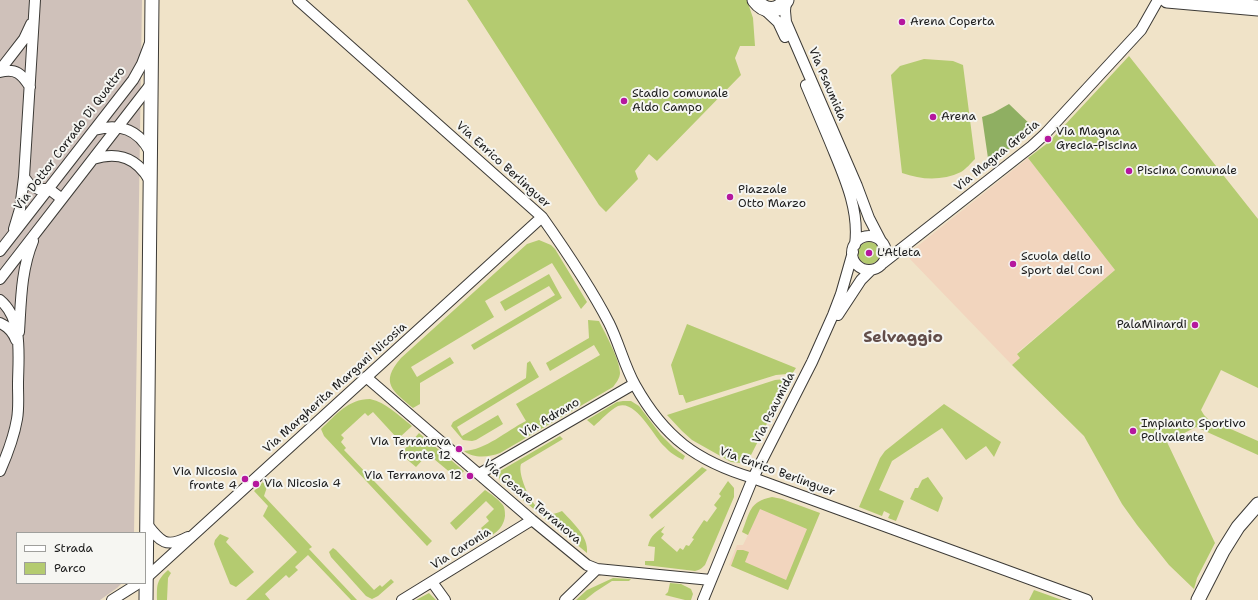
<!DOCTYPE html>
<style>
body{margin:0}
#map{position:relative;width:1258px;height:600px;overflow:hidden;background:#f0e3c8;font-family:"Shantell Sans",sans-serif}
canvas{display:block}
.legend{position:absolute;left:16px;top:532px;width:130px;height:52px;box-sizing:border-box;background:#f6f6f2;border:1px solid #9f9f9c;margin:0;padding:5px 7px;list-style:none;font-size:12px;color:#1c1c1c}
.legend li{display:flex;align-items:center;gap:8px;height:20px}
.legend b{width:20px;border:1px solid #9f9f9c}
</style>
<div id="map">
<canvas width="1258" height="600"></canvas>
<ul class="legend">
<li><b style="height:5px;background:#fff"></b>Strada</li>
<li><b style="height:11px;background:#b4cb70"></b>Parco</li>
</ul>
</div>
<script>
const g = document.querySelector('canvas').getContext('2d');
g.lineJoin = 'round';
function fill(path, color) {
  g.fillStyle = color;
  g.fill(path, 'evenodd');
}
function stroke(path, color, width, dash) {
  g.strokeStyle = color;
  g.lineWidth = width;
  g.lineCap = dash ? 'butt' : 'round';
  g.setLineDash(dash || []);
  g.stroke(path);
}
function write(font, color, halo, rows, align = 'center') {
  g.font = font + ' "Shantell Sans",sans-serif';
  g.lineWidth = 4;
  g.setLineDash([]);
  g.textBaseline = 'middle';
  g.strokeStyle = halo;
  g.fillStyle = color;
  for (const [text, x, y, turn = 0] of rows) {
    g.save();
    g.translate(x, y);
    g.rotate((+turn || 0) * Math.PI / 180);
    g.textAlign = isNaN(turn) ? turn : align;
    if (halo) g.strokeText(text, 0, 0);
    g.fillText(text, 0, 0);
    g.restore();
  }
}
const built = new Path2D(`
 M1028,158L1115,270L1017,353L1020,358L1012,365L909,258L910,252Z
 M772,497L782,499L820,513L788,590L729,565L737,545H743L748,535L742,532L752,507L757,502Z`);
const industrial = new Path2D(`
 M0,0H142L134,533H17V583H122L117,588L100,600H0Z`);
const green = new Path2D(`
 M467,0H747L753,18L755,46H740L735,58L741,75L657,161L649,154L635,171L638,179L606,212L599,205Z
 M1129,56L1258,219V388L1221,370L1201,410L1204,415L1208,419L1258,441V455L1196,427L1167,442L1215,543L1197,578L1194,589L1169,565L1137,525L1122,504L1084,436L1012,365L1020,358L1017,354L1115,270L1028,158L1049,142Z
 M924,59L953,61L963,65L975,159C971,163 966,169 961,172C942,181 922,180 902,173L891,75L900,66Z
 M539,240L551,245L555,249L587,302L581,309L552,263L485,301L494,317L411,367L417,377L450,357L454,363L420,383V404L413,408C393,391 379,383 401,358L527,244Z
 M858 253a11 11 0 1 1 22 0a11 11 0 1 1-22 0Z
 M549,274L562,298L474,350L471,345L555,295L549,286L505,311L500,302Z
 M588,320L599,321C605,333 620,360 620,373C620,378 616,383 613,387L500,453C489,457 474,459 464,451C486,450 506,431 526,421L516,404L600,355L594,345L550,371L546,363L589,338Z
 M687,324L796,368L792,374H787L776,375L686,403L683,395H679L671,365Z
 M530,361L539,377L457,427L462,436L498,415L503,424L476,440L472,441L463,440L451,426L453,422L526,378L527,363Z
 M785,379L789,380L748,461L741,463L731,462L692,440L682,431L667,415L775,380Z
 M370,399C387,403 398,415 412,426L400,437H396L373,412L368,416L365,413L341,435L344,438L341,442L346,448L344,450L432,541L427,546L324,436L321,429C336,415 348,399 370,399Z
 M623,401H631L639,406L661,435L674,448L685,456L683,460C676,456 670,453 665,447C654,437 636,399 618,406C610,410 601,420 594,426L587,420L617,402Z
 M944,404L1001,442L994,457L986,446L966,460L942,428L892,461L879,490L904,501L896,521L888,518L890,514L884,511L882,516L859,507L880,458L885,451Z
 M419,433L464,471L458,479L428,454L416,467L403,456L404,450Z
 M560,436L563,439L521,464C517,475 533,511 546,514C552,515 557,513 562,511C572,522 589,536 587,553L500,481L498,474L500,471Z
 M702,467L707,470L652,519L649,515Z
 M928,477L943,498L938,512L910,499L915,488H918L922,480Z
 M728,481L734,488V497L705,565C702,568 700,570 695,571L645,565V561H654L655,547L648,546C650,536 657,531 665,526L661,532L664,534L661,538L677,552L680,548L683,550L686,545L689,546L694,539L692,538L704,520L707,522L717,508L714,505L721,496L719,494Z
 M263,482L267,487L264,496L312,547L309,549L357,600H351L308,555L295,567L298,570L289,578L286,575L265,594L270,600H246L297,552L263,516L268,506L254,491Z
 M485,490C491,494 498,499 502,504C505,507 505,512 505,516C503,531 492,535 481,542L477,538L485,533L481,528L489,521L486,517L494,509L486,501L456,530L450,523Z
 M772,497L782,499L820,513L788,590L731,566L737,550H743L749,552L745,562L786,580L807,529L760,509L748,535L742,532C750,512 749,502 772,497Z
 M220,534L229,538L226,542L254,572L236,587L230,584L214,544L215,540Z
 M333,548L336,550L374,590L380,585L382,587L391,579L394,582L378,596L372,599L366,596L331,557L329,552Z
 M168,570L171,573L168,578L167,600H157C157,585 156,581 168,570Z
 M613,578L631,579L629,581H612L595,592L585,600H576L587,590Z
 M670,583L681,584L691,589L693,594L691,600H685L665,595L668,592Z
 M1034,590L1062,600H1029Z
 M429,593L436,600H416Z`);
const forest = new Path2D(`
 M1009,104L1035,129L989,165L982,117L993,113Z`);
const minor = new Path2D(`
 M35,0L24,177L30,185L38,189H49L62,199
 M298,0L542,217C566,251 590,286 609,323C619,343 624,365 635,385C664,437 696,461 753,478L1087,600
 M786,0L785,11L786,22L857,186L869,218L882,243
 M763,8L778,22L785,37
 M0,70L24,39L31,24
 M0,72C16,68 22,74 30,87
 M806,85C814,104 822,123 830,142C843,174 860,209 855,245
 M94,130C120,123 138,129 150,152
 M93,159C119,151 137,158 150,181
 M14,229L20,209L24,177
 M852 253a17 17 0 1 1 34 0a17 17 0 1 1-34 0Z
 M0,251L133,80L142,64L150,43
 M883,263L1032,146L1045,134L1141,30L1158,0
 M0,279L151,84
 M0,300C24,320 18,358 18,385C18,396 19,408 17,419C14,437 7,455 0,471
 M838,315L861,280L871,270
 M0,323C7,326 13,332 16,340
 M19,332C21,301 21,270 33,241
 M366,377L532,520L587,565L597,569L711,580
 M479,474L634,384
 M146,523C160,541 165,549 188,537
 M145,579L542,217
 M432,582L445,600
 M112,600L139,583
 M402,600L532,520
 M565,600L597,569
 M703,600L753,478L812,362L833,315L841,294L853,252`);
const tertiary = new Path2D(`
 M146,600L152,0
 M1198,600L1223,551L1238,527L1258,504`);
const secondary = new Path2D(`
 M755,0C764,12 778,13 786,0
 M1167,0L1258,8`);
const markers = [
 [902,22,4,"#b5179e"],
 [624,101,4,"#b5179e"],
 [933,117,4,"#b5179e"],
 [1048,139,4,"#b5179e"],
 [1129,171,4,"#b5179e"],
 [730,197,4,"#b5179e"],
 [869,253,4,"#b5179e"],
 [1013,264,4,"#b5179e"],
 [1195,325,4,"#b5179e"],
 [1133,431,4,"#b5179e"],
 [459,449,4,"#b5179e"],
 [470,476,4,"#b5179e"],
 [245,479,4,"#b5179e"],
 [256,484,4,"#b5179e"]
];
const poiNames = [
 ["Arena Coperta",910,22],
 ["Stadio comunale",632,94],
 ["Aldo Campo",632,108],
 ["Arena",941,117],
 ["Via Magna",1056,132],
 ["Grecia-Piscina",1056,146],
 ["Piscina Comunale",1137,171],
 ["Piazzale",738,190],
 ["Otto Marzo",738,204],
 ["L'Atleta",877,253],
 ["Scuola dello",1021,257],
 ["Sport del Coni",1021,271],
 ["PalaMinardi",1187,325,"right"],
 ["Impianto Sportivo",1141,424],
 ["Polivalente",1141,438],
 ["Via Terranova",451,442,"right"],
 ["fronte 12",451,456,"right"],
 ["Via Nicosia",237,472,"right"],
 ["fronte 4",237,486,"right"],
 ["Via Terranova 12",462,476,"right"],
 ["Via Nicosia 4",264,484]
];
const streetNames = [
 ["Via Psaumida",827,84,67],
 ["Via Dottor Corrado Di Quattro",70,139,-53],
 ["Via Magna Grecia",997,156,-39],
 ["Via Enrico Berlinguer",503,165,42],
 ["Via Margherita Margani Nicosia",335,388,-42],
 ["Via Psaumida",774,408,-63],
 ["Via Adrano",550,418,-30],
 ["Via Enrico Berlinguer",777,472,20],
 ["Via Cesare Terranova",532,502,40],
 ["Via Caronia",461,549,-32]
];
const districtNames = [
 ["Selvaggio",903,338]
];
fill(built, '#f2d5be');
fill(industrial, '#cfc1ba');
fill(green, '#b4cb70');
fill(forest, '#8faf62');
stroke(minor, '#3c3a36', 12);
stroke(tertiary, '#3c3a36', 15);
stroke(secondary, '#3c3a36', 17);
stroke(minor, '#fff', 10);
stroke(tertiary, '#fff', 13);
stroke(secondary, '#fff', 15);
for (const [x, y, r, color] of markers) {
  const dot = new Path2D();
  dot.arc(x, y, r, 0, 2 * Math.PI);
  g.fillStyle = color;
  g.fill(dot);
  stroke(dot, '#f6f6f2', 1.5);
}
write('12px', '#1c1c1c', '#f6f6f2', poiNames, 'left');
write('12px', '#1c1c1c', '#f6f6f2', streetNames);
write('bold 16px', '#624d49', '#f6f6f2', districtNames);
</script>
